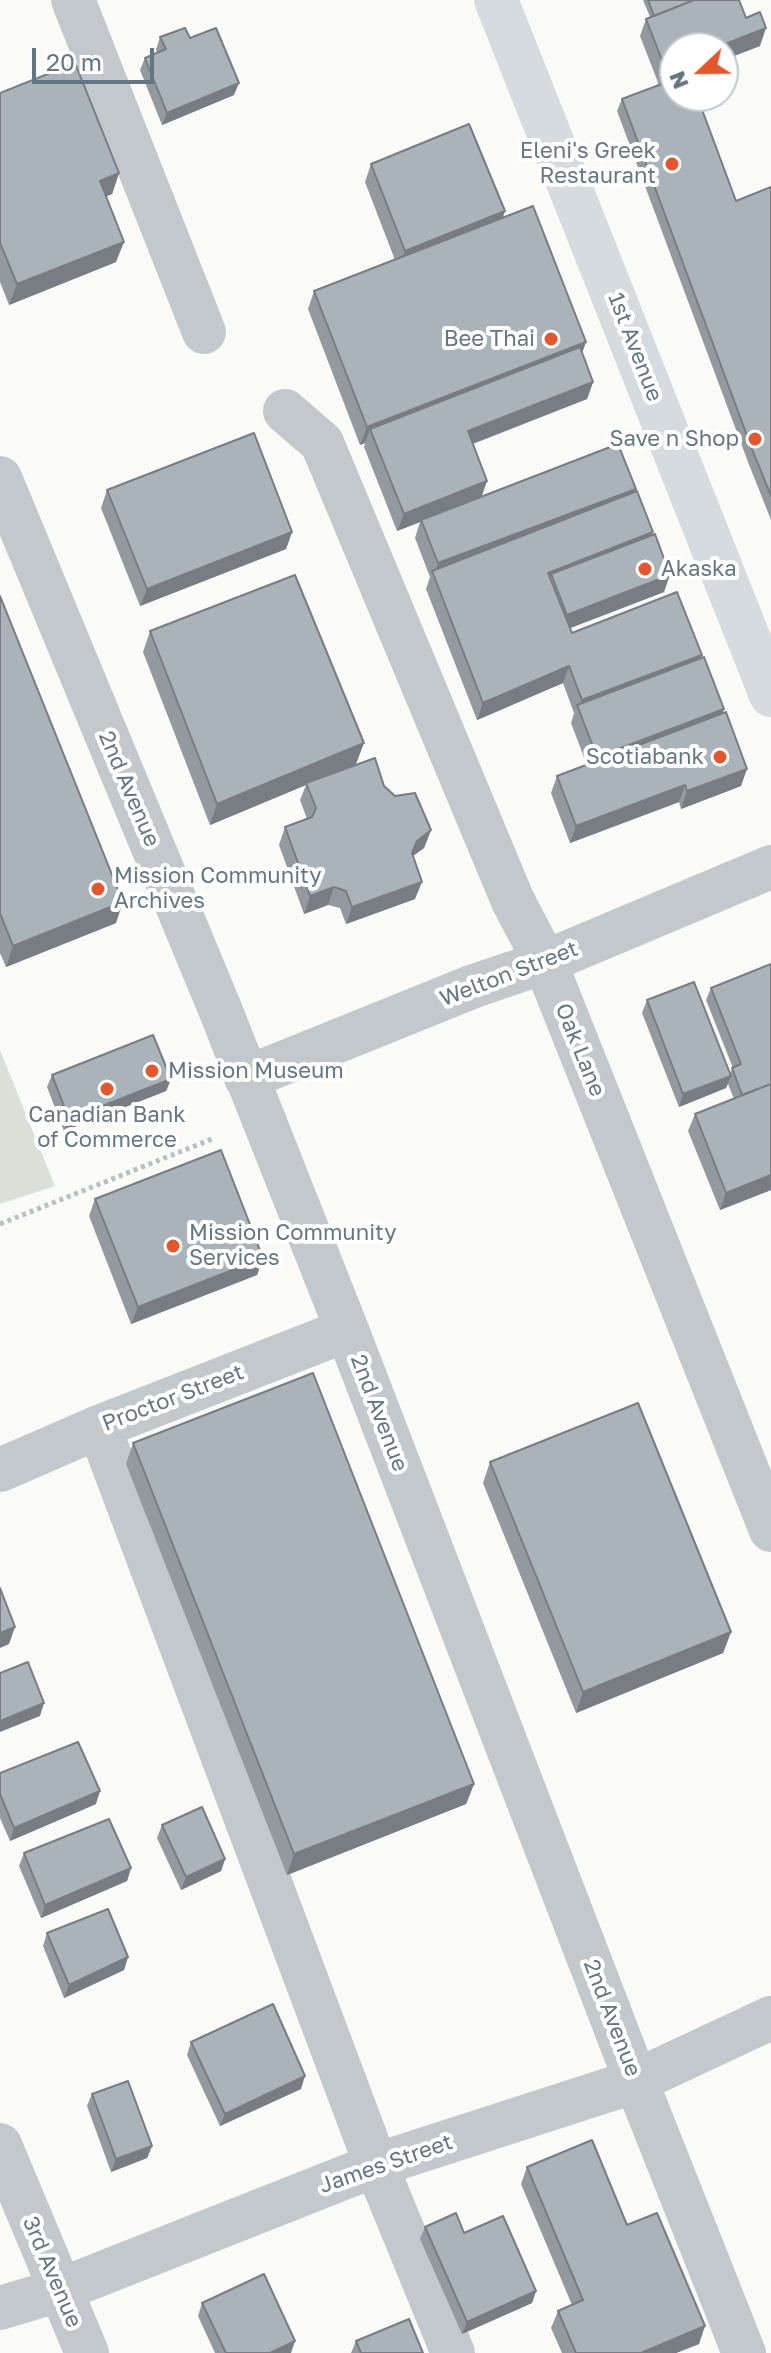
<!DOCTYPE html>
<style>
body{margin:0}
#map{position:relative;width:771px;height:2353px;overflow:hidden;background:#fafaf8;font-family:"Golos Text",sans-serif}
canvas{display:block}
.north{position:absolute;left:659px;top:32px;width:80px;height:80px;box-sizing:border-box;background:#fff;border:2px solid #c1c8cd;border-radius:50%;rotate:248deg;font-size:22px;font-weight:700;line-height:32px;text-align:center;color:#657683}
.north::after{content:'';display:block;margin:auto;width:28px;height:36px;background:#e4572e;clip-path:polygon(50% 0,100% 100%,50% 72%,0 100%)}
.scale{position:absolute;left:32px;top:48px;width:122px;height:36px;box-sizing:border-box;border:4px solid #657683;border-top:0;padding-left:10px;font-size:24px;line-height:28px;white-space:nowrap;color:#657683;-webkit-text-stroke:6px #fff;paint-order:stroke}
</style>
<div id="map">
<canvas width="771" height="2353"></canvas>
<div class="north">N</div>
<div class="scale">20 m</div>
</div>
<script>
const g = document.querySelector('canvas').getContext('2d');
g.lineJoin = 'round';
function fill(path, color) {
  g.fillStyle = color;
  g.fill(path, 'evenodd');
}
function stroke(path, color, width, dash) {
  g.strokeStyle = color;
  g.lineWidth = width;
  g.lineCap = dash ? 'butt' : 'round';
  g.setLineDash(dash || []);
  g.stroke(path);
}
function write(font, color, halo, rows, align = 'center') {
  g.font = font + ' "Golos Text",sans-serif';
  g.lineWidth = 8;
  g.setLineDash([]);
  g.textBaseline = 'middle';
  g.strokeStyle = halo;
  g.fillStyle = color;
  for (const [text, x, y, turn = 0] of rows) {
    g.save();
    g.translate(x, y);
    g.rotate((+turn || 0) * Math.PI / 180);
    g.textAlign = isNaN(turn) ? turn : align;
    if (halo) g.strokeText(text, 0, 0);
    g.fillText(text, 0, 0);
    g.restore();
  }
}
const green = new Path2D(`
 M0,1050L55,1186L0,1204Z`);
const path = new Path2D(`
 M0,1224L212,1139`);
const minor = new Path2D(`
 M73,0L204,332
 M285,411L322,443L513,901L545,962L771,1530
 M0,478L220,1009L347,1330L636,2081L744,2353
 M246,1078L474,986L545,962L771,867
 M99,1427L376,2165L453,2353
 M0,1470L99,1427L347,1330
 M0,2145L87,2353
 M0,2308L60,2290L376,2165L636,2081L771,2018`);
const major = new Path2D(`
 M496,0L771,695`);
const wall = new Path2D(`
 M643,0H739L746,18L760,46L659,85L640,36L646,19L650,17Z
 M160,37L190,38L234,95L162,125L140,70L145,58L157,52L156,50Z
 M0,93L119,173L112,194L106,196L116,262L9,305L0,282Z
 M622,99L736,201L771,187V520L748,462L617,111Z
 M371,164L503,218L582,353L593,382L587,399L473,444L487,481L481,497L636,489L635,492L651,536L664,592L570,628L572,633L702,655L700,659L724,709L722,714L741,786L681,809L679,802L570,843L551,793L557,776L587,765L571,723L574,713L563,683L477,720L426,589L430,577L415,538L420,522L397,531L364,447L365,443L360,445L308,309L314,291L395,260L365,182Z
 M107,490L292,532L286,549L140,606L101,508Z
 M0,596L116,923L6,967L0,953Z
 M150,631L356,764L336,772L384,786L431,830L424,848L413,856L415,899L346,924L340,908L328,905L304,914L279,845L285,827L307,819L300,800L306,785L210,825L143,652Z
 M771,964V1190L720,1210L688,1131L695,1114L734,1099L728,1084L726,1088L679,1107L642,1013L647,1000L730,1073L733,1068L706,1000L711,988Z
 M52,1075L171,1079L166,1091L64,1131L47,1087Z
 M95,1199L263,1258L257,1275L131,1324L89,1216Z
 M133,1443L474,1784L466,1804L287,1875L126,1464Z
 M490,1462L731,1632L723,1653L576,1713L483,1483Z
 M0,1773L96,1804L10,1841L0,1818Z
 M162,1825L225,1859L221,1871L181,1890L157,1838Z
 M24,1853L131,1868L127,1881L41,1918L19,1866Z
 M47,1933L128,1957L124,1970L64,1998L43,1946Z
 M191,2042L301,2089L220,2126L187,2055Z
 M92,2094L152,2146L147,2158L111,2172L87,2106Z
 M527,2167L627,2225L699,2344L676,2353H562L551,2328L558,2311L572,2305L521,2184Z
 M425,2227L464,2233L536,2291L532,2303L462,2334L420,2239Z
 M202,2303L291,2353H215L198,2316Z
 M356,2341L423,2353H351Z`);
const shadedWall = new Path2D(`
 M766,28L760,46L723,60V48H715Z
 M675,64V79L659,85L665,68Z
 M239,83L234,95L162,125L167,113Z
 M119,173L112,194L92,202L100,181Z
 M505,211L499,229L399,268L405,251Z
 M124,242L116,262L9,305L17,284Z
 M586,342L580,359L370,429L365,443L360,445L367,427Z
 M593,382L587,399L461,448L468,431Z
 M487,481L481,498L397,531L404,514Z
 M636,489L630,506L434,576L438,563Z
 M292,532L286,549L140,606L147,589Z
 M653,532L646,549L551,574L546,589L548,573Z
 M670,575L664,592L560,632L567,615Z
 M702,655L695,672L579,710L582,700Z
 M569,666L563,683L477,720L483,703Z
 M724,709L717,726L591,774L597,757Z
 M364,743L356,764L210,825L217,804Z
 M747,769L741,786L681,809L687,791Z
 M685,785L679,802L570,843L576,826Z
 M431,830L424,848L410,858L417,841Z
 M422,882L415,899L346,924L352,907Z
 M334,887L328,905L304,914L310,896Z
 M123,902L116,923L6,967L13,946Z
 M731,1076L726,1088L679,1107L683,1094Z
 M171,1079L166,1091L64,1131L69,1119Z
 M771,1175V1190L720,1210L726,1193Z
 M263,1258L257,1275L131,1324L138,1307Z
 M15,1627L9,1644L0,1648V1633Z
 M731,1632L723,1653L576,1713L583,1692Z
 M44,1703L40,1716L0,1732V1721Z
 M474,1784L466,1804L287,1875L294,1854Z
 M100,1791L96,1804L10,1841L14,1828Z
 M225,1859L221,1871L181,1890L186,1877Z
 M131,1868L127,1881L41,1918L45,1905Z
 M128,1957L124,1970L64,1998L69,1985Z
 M305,2076L301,2089L220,2126L225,2114Z
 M152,2146L147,2158L111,2172L116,2159Z
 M536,2291L532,2303L462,2334L467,2322Z
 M705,2326L699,2344L676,2353H641Z
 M295,2341L291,2353H270Z`);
const building = new Path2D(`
 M648,0H694L654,16Z
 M694,0H739L746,18L760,12L766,28L715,48H675V64L665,68L646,19Z
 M185,28L190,38L216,28L239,83L167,113L145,58L166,49L160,37Z
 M75,63L119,173L100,181L124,242L17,284L0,243V93Z
 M675,79V96H697L736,201L771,187V496L752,449L622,99Z
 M469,124L505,211L405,251L371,164Z
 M533,206L586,342L367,427L314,291Z
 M580,347L593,382L468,431L487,481L404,514L370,429Z
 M254,433L292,532L147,589L107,490Z
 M618,444L636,489L438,563L421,520Z
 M637,491L653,532L548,573L572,633L677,592L702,655L582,700L569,666L483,703L432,571Z
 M655,534L670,575L567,615L551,574Z
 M295,575L364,743L217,804L150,631Z
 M0,596L123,902L13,946L0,913Z
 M704,657L724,709L597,757L577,705Z
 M726,712L747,769L687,791L685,785L576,826L557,776Z
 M375,758L384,786L395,796L415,793L431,830L417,841L412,853L422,882L352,907L346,891L334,887L310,896L285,827L312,817L316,808L306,783Z
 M771,964V1084L742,1095L732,1068L741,1064L711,988Z
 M694,982L731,1076L683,1094L647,1000Z
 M153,1035L171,1079L69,1119L52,1075Z
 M771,1084V1175L726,1193L695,1114Z
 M221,1150L263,1258L138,1307L95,1199Z
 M313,1373L474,1784L294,1854L133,1443Z
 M638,1403L731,1632L583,1692L490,1462Z
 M0,1588L15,1627L0,1633Z
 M28,1662L44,1703L0,1721V1673Z
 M78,1742L100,1791L14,1828L0,1794V1773Z
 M202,1807L225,1859L186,1877L162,1825Z
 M109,1819L131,1868L45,1905L24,1853Z
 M108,1909L128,1957L69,1985L47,1933Z
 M273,2004L305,2076L225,2114L191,2042Z
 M128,2081L152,2146L116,2159L92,2094Z
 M592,2140L627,2225L657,2213L705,2326L641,2353H576L558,2311L583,2300L527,2167Z
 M456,2213L464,2233L503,2216L536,2291L467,2322L425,2227Z
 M264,2274L295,2341L270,2353H226L202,2303Z
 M409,2319L423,2353H361L356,2341Z`);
const markers = [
 [672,164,8,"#e4572e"],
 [551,339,8,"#e4572e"],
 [755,439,8,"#e4572e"],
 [645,569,8,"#e4572e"],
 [720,757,8,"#e4572e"],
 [98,889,8,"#e4572e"],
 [152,1071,8,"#e4572e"],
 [107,1089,8,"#e4572e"],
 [173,1246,8,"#e4572e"]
];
const poiNames = [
 ["Eleni's Greek",656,151],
 ["Restaurant",656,176],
 ["Bee Thai",535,339],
 ["Save n Shop",739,439],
 ["Akaska",661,569,"left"],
 ["Scotiabank",704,757],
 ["Mission Community",114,876,"left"],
 ["Archives",114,901,"left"],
 ["Mission Museum",168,1071,"left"],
 ["Canadian Bank",107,1115,"center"],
 ["of Commerce",107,1140,"center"],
 ["Mission Community",189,1233,"left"],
 ["Services",189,1258,"left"]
];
const streetNames = [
 ["1st Avenue",635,347,69],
 ["2nd Avenue",129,789,67],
 ["Welton Street",509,974,-21],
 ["Oak Lane",580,1050,68],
 ["Proctor Street",173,1398,-21],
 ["2nd Avenue",379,1413,69],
 ["2nd Avenue",612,2018,69],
 ["James Street",386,2164,-19],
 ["3rd Avenue",52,2272,67]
];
fill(green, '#dadfd7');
stroke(path, '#bbbfc2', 5, [4, 4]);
stroke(minor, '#c3c8cc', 44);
stroke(major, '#d6dbdf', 44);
fill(wall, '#929a9f');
fill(shadedWall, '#777d82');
fill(building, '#aab3b9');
stroke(building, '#777d82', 2);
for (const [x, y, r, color] of markers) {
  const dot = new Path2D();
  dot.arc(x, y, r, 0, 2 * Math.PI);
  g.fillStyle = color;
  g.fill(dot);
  stroke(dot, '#fff', 3);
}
write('22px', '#657683', '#fff', poiNames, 'right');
write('22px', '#657683', '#fff', streetNames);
</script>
